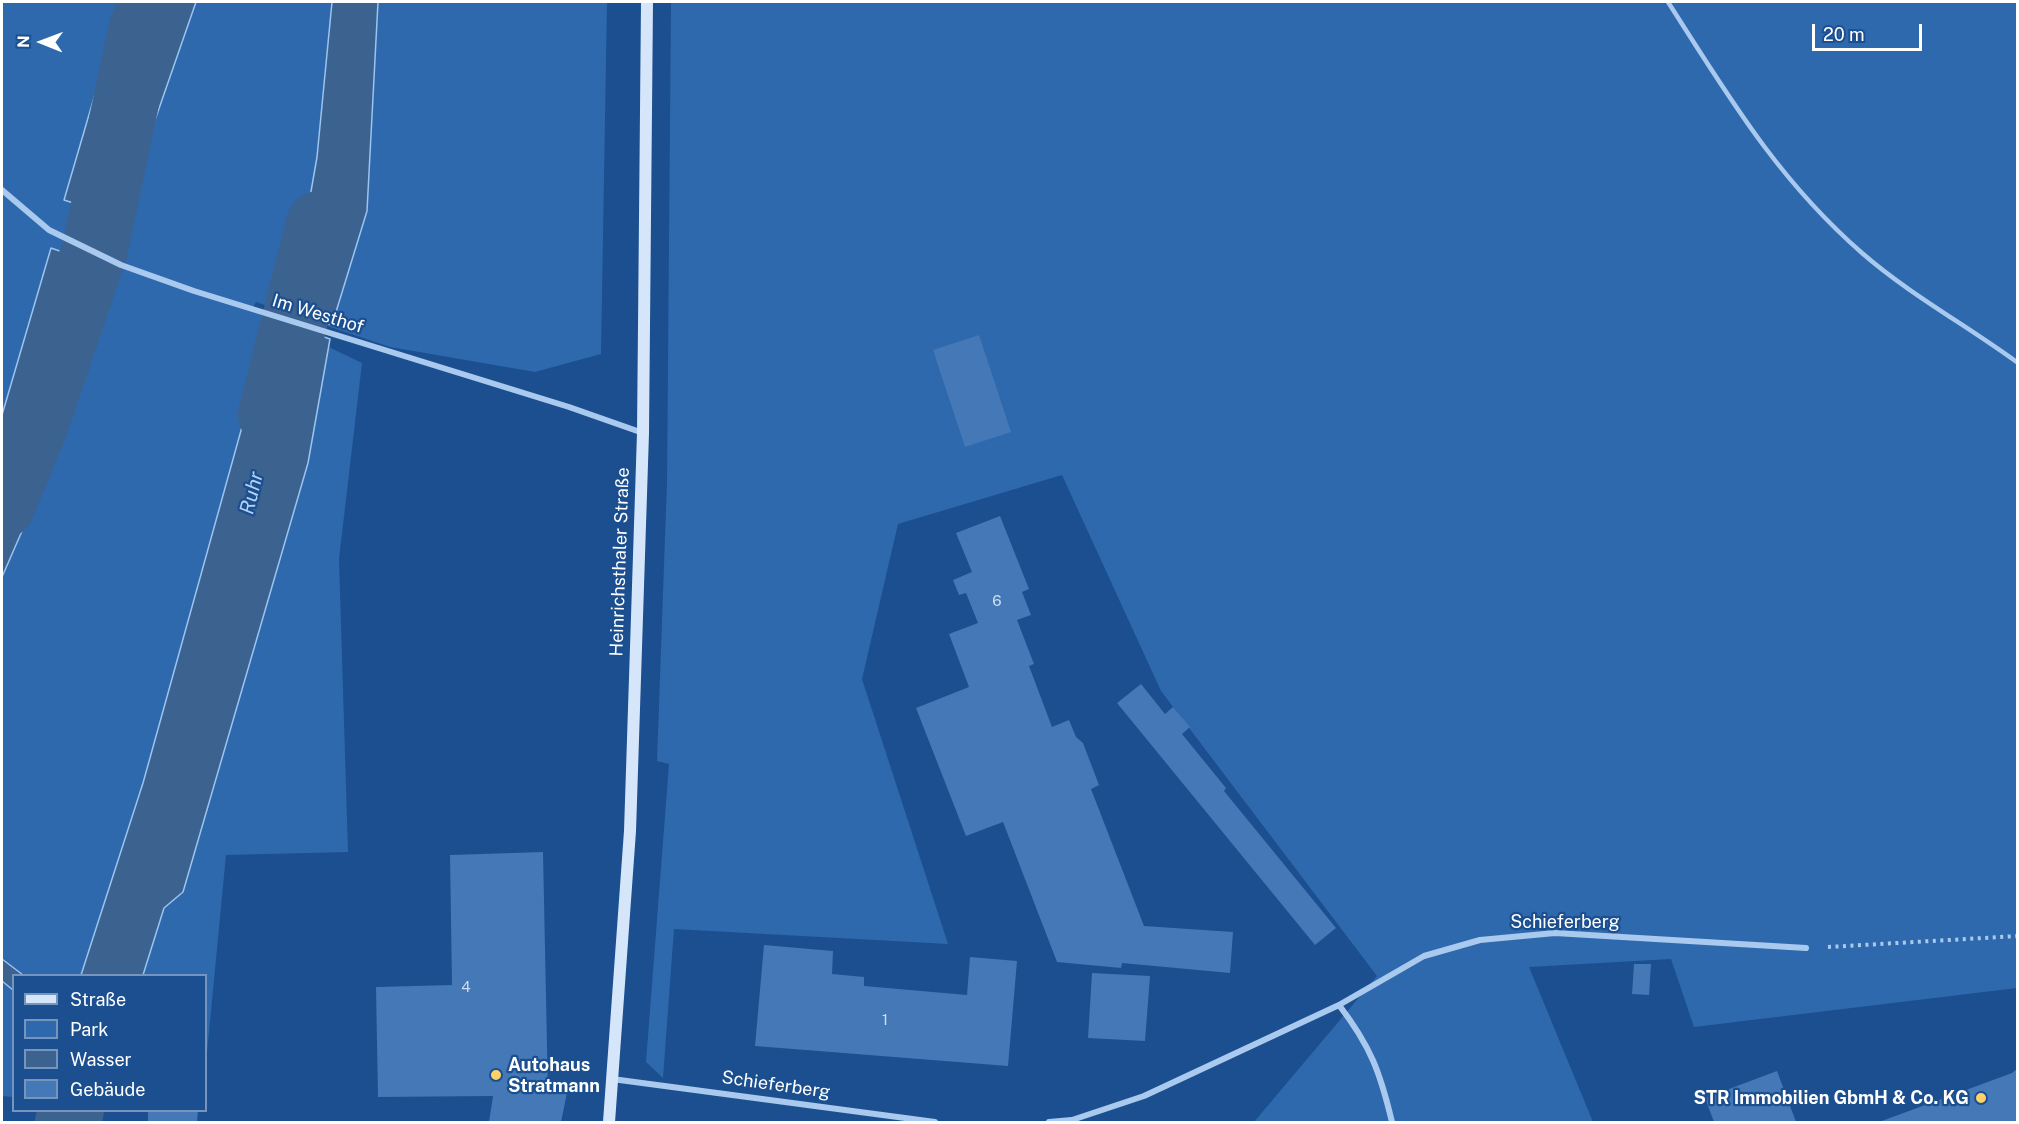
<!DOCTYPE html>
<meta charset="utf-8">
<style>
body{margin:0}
#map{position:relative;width:2019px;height:1124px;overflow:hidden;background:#1b4f8f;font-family:"Public Sans",sans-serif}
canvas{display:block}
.frame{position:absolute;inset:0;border:3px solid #fff;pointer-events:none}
.legend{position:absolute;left:12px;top:974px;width:195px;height:138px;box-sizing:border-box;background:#1b4f8f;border:2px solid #7695bc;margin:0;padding:8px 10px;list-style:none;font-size:18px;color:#fff}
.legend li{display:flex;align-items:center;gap:12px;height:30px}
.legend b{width:30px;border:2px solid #7695bc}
.north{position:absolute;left:12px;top:12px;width:60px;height:60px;-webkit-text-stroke:4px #1b4f8f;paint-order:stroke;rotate:271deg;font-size:16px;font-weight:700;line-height:24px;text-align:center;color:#fff}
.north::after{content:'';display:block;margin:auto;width:21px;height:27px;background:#fff;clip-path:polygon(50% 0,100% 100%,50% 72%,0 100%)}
.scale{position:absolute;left:1812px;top:24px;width:110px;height:27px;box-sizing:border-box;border:3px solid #fff;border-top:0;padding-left:8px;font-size:18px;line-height:21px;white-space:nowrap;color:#fff;-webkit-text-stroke:4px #1b4f8f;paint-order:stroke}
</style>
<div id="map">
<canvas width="2019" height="1124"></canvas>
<div class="frame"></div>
<ul class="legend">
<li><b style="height:8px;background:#d6e6fa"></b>Straße</li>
<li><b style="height:16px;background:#2e69ad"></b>Park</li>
<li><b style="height:16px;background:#3c6290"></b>Wasser</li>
<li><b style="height:16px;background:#4478b7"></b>Gebäude</li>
</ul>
<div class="north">N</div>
<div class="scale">20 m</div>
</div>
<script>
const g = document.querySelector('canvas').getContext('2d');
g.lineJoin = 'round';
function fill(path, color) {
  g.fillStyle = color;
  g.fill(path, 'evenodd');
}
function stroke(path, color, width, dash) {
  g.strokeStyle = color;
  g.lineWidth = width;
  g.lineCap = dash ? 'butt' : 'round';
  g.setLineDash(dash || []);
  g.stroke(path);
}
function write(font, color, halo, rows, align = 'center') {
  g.font = font + ' "Public Sans",sans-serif';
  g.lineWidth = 4.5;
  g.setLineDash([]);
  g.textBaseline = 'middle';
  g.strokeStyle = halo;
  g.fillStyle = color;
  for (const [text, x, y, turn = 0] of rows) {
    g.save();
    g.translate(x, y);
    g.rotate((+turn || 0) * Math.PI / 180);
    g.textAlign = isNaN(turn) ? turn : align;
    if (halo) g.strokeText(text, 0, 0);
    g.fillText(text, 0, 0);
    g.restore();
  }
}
const green = new Path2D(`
 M2,2H122L64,200L120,218L196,2H332L317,157L302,243L278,306L367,211L378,2H607L601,354L535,372L390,347L256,302L252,310L362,363L339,559L348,852L226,855L207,1053L206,976H14L13,1097L2,1096Z
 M671,2H2017V988L1694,1027L1671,959L1529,967L1593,1122H1254L1377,976L1161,691L1062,475L898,524L862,679L948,944L674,929L663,1078L646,1062L669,764L657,761L667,482Z`);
const water = new Path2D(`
 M122,2H196L121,218L64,200Z
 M332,2H378L367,211L332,325L278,306L302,243L317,157Z
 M51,248L109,268L29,515L2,577V415Z
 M272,319L330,339L308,463L183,892L164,908L143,975H81L143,783Z
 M2,959L23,975L14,976L13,990L2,981Z`);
const river = new Path2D(`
 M271,415L319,224
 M2,506L36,423L95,249L141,31L152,2
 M68,1122L71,1110`);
const building = new Path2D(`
 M979,335L1011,432L965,447L933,350Z
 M1000,516L1029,589L1022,592L1031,615L1017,620L1034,664L1029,666L1052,727L1069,720L1076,737L1083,743L1099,785L1091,789L1144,926L1233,932L1230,973L1122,963L1121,968L1057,962L1003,822L966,836L916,708L969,687L949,634L978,623L966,593L959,595L953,580L972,572L956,533Z
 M1141,684L1165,714L1173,707L1190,727L1182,734L1226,788L1224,791L1336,928L1315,945L1117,703Z
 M543,852L548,1094L567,1093L561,1122H489L493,1096L378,1097L376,987L452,985L450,855Z
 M764,945L833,951L832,974L864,977V986L967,995L970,957L1017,961L1008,1066L755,1046Z
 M1634,964H1651L1649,995L1632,994Z
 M1092,973L1150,976L1145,1041L1088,1038Z
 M2018,1068V1122H1879L2012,1073Z
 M1777,1071L1796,1122H1714L1705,1098Z
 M148,1110H198L197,1122H148Z`);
const path = new Path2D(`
 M1828,947L2018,936`);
const service = new Path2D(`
 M1668,2C1727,94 1777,179 1862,253C1909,294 1966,325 2018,363`);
const minor = new Path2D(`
 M2,190L49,230L121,265L194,291L569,407L643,433
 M1339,1005C1371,1047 1380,1072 1392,1122
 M612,1079L935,1122
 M1049,1122L1072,1120L1144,1096L1339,1005L1424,956L1480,940L1555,933L1806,948`);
const secondary = new Path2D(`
 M609,1122L630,831L643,433L647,2`);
const markers = [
 [496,1075,6,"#ffd166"],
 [1981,1098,6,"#ffd166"]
];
const numberNames = [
 ["6",997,601],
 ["4",466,987],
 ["1",885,1020]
];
const streetNames = [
 ["Im Westhof",318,314,17],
 ["Heinrichsthaler Straße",620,562,-88],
 ["Schieferberg",1565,922],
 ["Schieferberg",776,1085,8]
];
const poiNames = [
 ["Autohaus",508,1065],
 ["Stratmann",508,1086],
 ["STR Immobilien GbmH & Co. KG",1969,1098,"right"]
];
const waterNames = [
 ["Ruhr",252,493,-76]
];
fill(green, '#2e69ad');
fill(water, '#3c6290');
stroke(water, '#9cc4f0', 1.5);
stroke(river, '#3c6290', 66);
fill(building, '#4478b7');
stroke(path, '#a9c9ee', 4, [3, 4.5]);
stroke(service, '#a9c9ee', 4.5);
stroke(minor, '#a9c9ee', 6);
stroke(secondary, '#d6e6fa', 12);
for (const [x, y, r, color] of markers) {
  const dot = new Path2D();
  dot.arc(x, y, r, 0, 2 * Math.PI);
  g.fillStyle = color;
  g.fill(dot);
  stroke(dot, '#1b4f8f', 2);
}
write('15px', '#d0dded', null, numberNames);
write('18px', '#fff', '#1b4f8f', streetNames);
write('bold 18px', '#fff', '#1b4f8f', poiNames, 'left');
write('italic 20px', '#b5d3f5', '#1b4f8f', waterNames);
</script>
